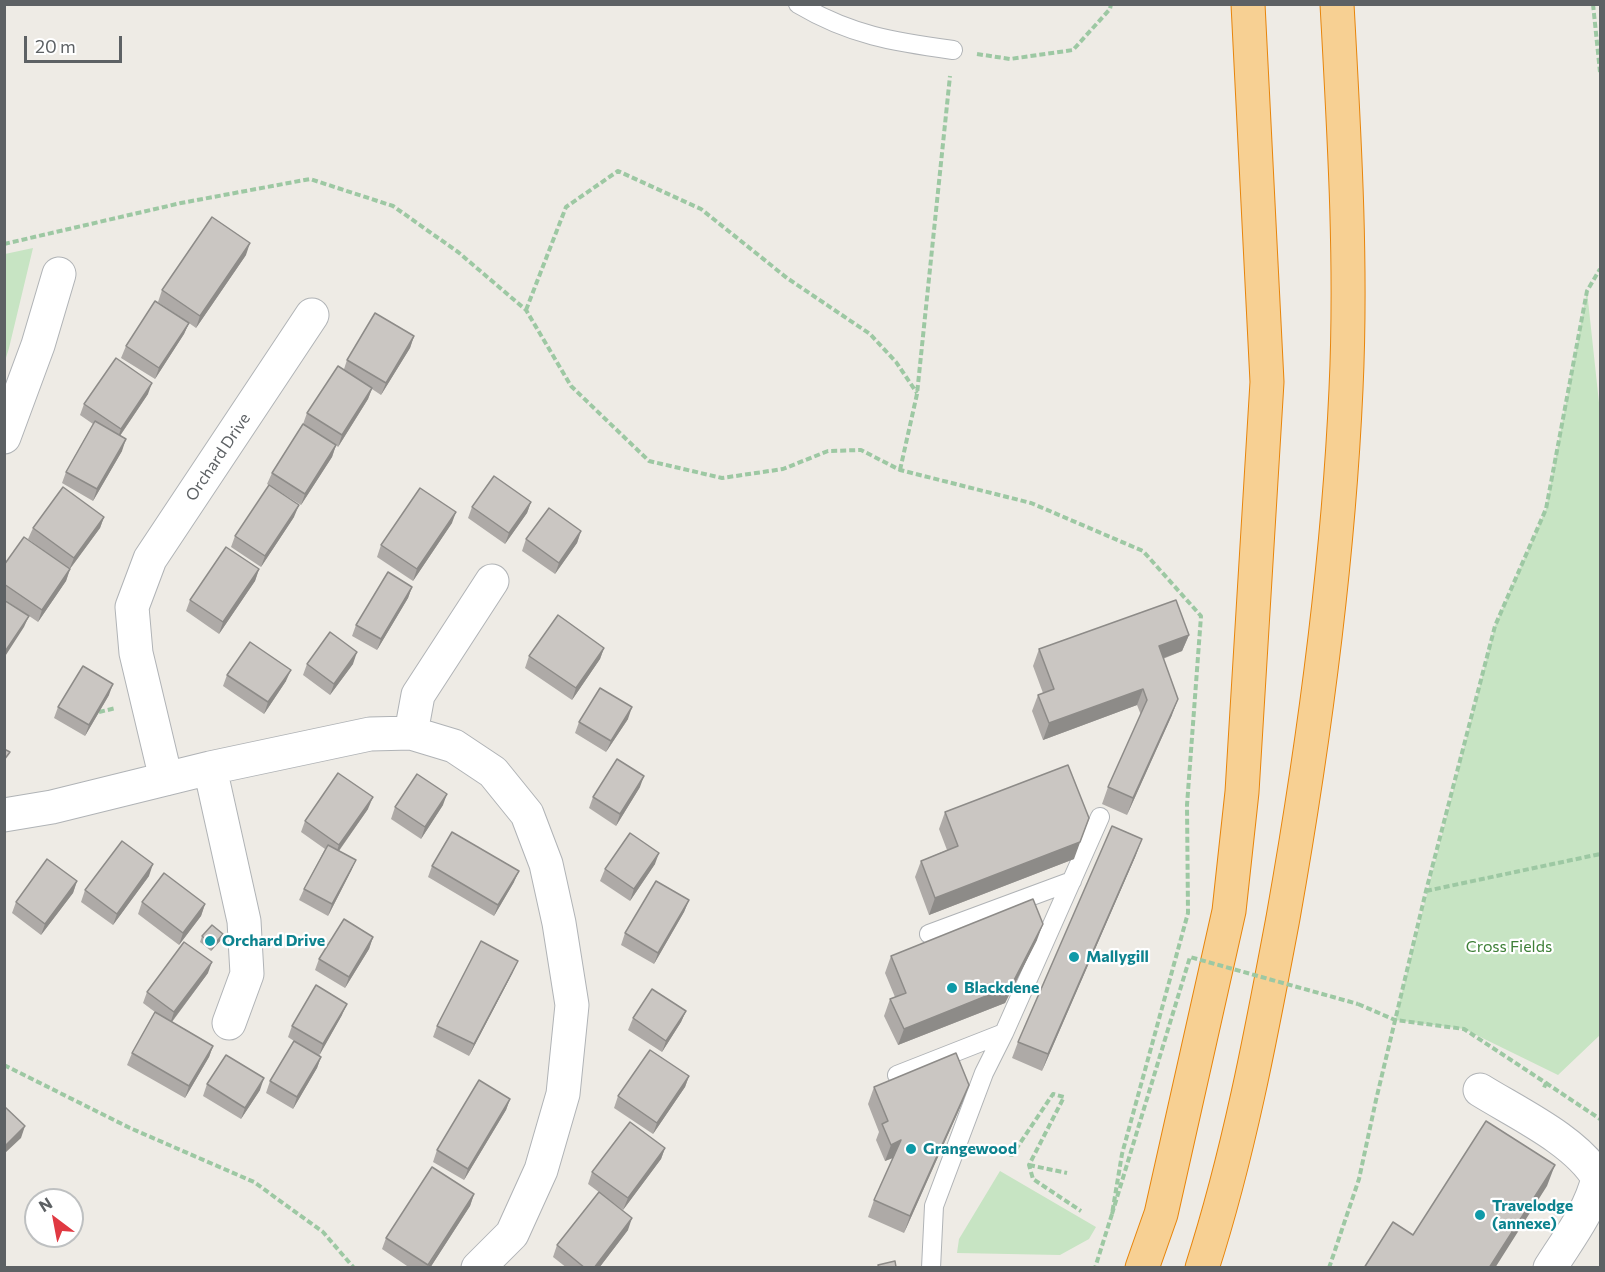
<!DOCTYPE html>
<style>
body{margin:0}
#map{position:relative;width:1605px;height:1272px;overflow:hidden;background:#eeebe5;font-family:Commissioner,sans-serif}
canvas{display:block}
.frame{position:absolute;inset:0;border:6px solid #5d6164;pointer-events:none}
.north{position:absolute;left:24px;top:1188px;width:60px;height:60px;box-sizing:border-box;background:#fff;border:2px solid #bec0c1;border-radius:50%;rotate:328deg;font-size:16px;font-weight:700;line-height:24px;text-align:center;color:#5d6164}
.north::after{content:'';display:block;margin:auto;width:21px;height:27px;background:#e03942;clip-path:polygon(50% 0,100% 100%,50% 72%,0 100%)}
.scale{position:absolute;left:24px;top:36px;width:98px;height:27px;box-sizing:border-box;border:3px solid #5d6164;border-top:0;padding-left:8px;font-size:18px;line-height:21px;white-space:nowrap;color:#5d6164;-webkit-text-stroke:4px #fff;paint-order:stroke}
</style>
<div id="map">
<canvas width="1605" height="1272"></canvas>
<div class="frame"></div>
<div class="north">N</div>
<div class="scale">20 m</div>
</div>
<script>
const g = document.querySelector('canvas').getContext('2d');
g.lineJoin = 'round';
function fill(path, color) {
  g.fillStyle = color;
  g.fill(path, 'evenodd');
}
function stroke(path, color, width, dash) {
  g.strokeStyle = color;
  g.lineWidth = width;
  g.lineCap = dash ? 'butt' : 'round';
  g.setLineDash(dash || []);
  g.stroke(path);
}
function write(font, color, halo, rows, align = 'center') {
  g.font = font + ' Commissioner,sans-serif';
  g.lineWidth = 4.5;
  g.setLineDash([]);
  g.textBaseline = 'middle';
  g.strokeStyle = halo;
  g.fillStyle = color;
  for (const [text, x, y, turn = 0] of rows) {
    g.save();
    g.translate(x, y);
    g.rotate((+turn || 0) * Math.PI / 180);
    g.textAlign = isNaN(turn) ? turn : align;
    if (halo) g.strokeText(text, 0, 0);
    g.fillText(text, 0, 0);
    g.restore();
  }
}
const green = new Path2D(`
 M33,248L9,348L5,361V254Z
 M1587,291L1600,412V1035L1558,1075L1464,1029L1395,1020L1495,626L1546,509Z
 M1000,1171L1096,1227L1089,1239L1060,1255L957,1253L959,1239Z`);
const path = new Path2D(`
 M1593,4L1600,72
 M977,54L1010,59L1073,50L1110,9L1111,4
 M4,244L181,203L310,179L393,206L458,252L526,310L571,386L649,461L722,478L783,469L828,451L861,450L900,470L1031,503L1143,551L1201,616L1187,805L1188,913L1122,1154L1112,1214L1095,1268
 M526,310L566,207L618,171L701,209L787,278L870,334L896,362L917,393
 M900,470L917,394L950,76
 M99,712L116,708
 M1426,891L1600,854
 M1358,1004L1395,1020L1464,1029L1546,1083L1543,1090
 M4,1065L130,1128L254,1182L323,1232L354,1268
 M1546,1083L1600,1119
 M984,1146L1012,1155L1053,1094L1064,1097L1029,1165L1033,1179L1081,1211
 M1029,1165L1067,1173
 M1329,1268L1359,1179L1376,1100L1426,891L1495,626L1546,509L1587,291L1600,269`);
const lane = new Path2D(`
 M798,4C850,35 894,42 953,50
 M929,934L1072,881
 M897,1075L1004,1033L1100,817
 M931,1268L934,1206L984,1073L1004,1033`);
const street = new Path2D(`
 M4,437L38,345L59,274
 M411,733L418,695L492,581
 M210,768L244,921L247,974L229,1023
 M166,779L136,653L132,607L150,559L312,315
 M4,815L52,807L210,768L370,734L411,733L454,746L493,772L527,814L546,864L559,923L572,1005L563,1094L541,1170L512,1234L478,1268
 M1480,1090C1517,1113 1577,1141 1598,1178C1590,1212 1568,1239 1550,1268`);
const highway = new Path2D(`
 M1142,1268L1161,1214L1229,911L1242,792L1267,382L1248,4
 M1202,1268C1239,1153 1261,1035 1283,918C1314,743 1338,567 1346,389C1352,261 1344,132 1337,4`);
const pathBridge = new Path2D(`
 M1112,1214L1190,957L1358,1004`);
const wall = new Path2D(`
 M246,255L196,328L189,323L184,334L155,379L121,358L126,346L182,318L158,302L162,290Z
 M414,336L410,348L381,395L372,389L368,399L338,447L336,445L332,457L301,505L267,484L272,473L303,424L307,413L344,369L347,360Z
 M148,394L120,436L122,451L93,501L62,483L66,472L93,424L80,415L84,404Z
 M531,502L527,513L505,544L468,518L472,507Z
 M104,517L100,528L70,569L66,581L38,622L4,599V565L47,553L28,539L33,528Z
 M294,517L261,567L231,547L235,536Z
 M452,523L413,581L377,557L381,545Z
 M581,531L577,543L555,574L522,551L526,539Z
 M259,569L255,581L219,634L186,611L190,600Z
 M412,587L408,598L377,650L352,636L356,625Z
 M1189,635L1182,651L1163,659L1172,715L1127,815L1102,804L1108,787L1141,715L1137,705L1043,740L1032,711L1038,695L1043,693L1033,666L1039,649Z
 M604,648L600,659L572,700L525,668L529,656Z
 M307,664H353L330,695L303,675Z
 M227,675L286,681L264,714L223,686Z
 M109,695L85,736L54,718L58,707Z
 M628,719L606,752L575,733L579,722Z
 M640,787L616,826L589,808L593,797Z
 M443,805L421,839L391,819L395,807Z
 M368,809L339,851L356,860L351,871L328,916L299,900L304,889L325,849L301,832L305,821Z
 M945,812L1074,859L929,915L915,877L921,861L947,850L939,829Z
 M1136,855L1042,1071L1012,1058L1018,1042Z
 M655,864L630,901L600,881L605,869Z
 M432,866L514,882L494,916L428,877Z
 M149,876L113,925L81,902L85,890Z
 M77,881L73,893L41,935L12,913L16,902Z
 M689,900L684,912L654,964L621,945L625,933Z
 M142,902L205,904L201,916L179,945L138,914Z
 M223,934L221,940L211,951L200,942L202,936Z
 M373,937L369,949L345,988L315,970L319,959Z
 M1037,940L1005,1003L898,1045L884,1016L890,999L895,997L885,973L891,956Z
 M513,972L469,1056L433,1037L437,1026Z
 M208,973L172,1022L213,1046L209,1057L185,1098L127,1065L132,1053L155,1012L143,1003L147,992Z
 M686,1011L681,1022L662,1052L628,1030L633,1018Z
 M342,1015L319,1055L321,1057L317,1068L293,1109L266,1093L270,1081L294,1041L288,1037L292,1026Z
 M689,1076L685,1087L653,1134L614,1108L618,1096Z
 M207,1084L260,1090L241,1119L203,1096Z
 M874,1087L963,1101L904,1233L868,1217L874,1200L893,1158L885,1161L876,1140L879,1132L868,1104Z
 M510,1099L506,1110L464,1180L433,1162L437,1150Z
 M665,1148L661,1159L623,1210L588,1184L592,1172Z
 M474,1194L470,1206L430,1268H410L382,1249L386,1238Z
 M628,1230L599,1268H567L553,1257L557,1245Z`);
const shadedWall = new Path2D(`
 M250,243L246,255L196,328L200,316Z
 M189,323L184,334L155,379L159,368Z
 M414,336L410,348L381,395L386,383Z
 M152,383L148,394L117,440L121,429Z
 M372,388L368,399L338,447L342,435Z
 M126,439L122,451L93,501L97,489Z
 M336,445L332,457L301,505L305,494Z
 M531,502L527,513L505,544L509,533Z
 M299,505L294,517L261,567L265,556Z
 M456,512L452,523L413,581L417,569Z
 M104,517L100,528L69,570L74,558Z
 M581,531L577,543L555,574L559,563Z
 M70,569L66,581L38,622L42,610Z
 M259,569L255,581L219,634L223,622Z
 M412,587L408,598L377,650L381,639Z
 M29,616L24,627L4,658V653Z
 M1189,635L1182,651L1153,662L1159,646Z
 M604,648L600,659L572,700L576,688Z
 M357,652L353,664L330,695L334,684Z
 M291,670L286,681L264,714L268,702Z
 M113,684L109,695L85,736L89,725Z
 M1143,689L1137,705L1043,740L1049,723Z
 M1178,699L1172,715L1127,815L1133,798Z
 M632,707L628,719L606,752L611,741Z
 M644,776L640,787L616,826L620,814Z
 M447,794L443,805L421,839L425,827Z
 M373,797L368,809L335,856L339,845Z
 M1089,818L1074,859L929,915L935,898Z
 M1142,839L1136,855L1042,1071L1048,1054Z
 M659,853L655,864L630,901L634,889Z
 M356,860L351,871L328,916L332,904Z
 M153,864L149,876L113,925L117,914Z
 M519,871L514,882L494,916L498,905Z
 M77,881L73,893L41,935L45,924Z
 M689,900L684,912L654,964L658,953Z
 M205,904L201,916L179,945L183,933Z
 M1043,924L1037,940L1005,1003L898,1045L904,1029Z
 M223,934L221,940L211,951L213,946Z
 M373,937L369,949L345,988L349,977Z
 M518,961L513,972L469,1056L474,1044Z
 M212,962L208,973L170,1024L174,1012Z
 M347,1004L342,1015L319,1056L323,1044Z
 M686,1011L681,1022L662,1052L666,1041Z
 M213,1046L209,1057L185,1098L189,1086Z
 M321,1057L317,1068L293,1109L297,1097Z
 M689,1076L685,1087L653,1134L657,1123Z
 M264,1078L260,1090L241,1119L245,1108Z
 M969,1085L963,1101L904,1233L910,1216Z
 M510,1099L506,1110L464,1180L468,1169Z
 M25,1126L21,1138L4,1154V1147Z
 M901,1140L895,1157L885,1161L891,1145Z
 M665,1148L661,1159L623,1210L628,1198Z
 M1555,1165L1547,1186L1495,1268H1489Z
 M474,1194L470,1206L430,1268H427Z
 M632,1218L628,1230L599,1268H594Z`);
const building = new Path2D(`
 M212,217L250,243L200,316L162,290Z
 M155,301L189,323L159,368L126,346Z
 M375,313L414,336L386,383L347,360Z
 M116,358L152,383L121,429L84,404Z
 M338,366L372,388L342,435L307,413Z
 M95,421L126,439L97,489L66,472Z
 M303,424L336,445L305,494L272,473Z
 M494,476L531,502L509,533L472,507Z
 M269,485L299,505L265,556L235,536Z
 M63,487L104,517L74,558L33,528Z
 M420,488L456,512L417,569L381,545Z
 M549,508L581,531L559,563L526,539Z
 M24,537L70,569L42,610L4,584V565Z
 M226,547L259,569L223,622L190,600Z
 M388,572L412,587L381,639L356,625Z
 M4,600L29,616L4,653Z
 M1176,600L1189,635L1159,646L1178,699L1133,798L1108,787L1147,700L1143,689L1049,723L1038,695L1054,689L1039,649Z
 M558,615L604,648L576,688L529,656Z
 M330,632L357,652L334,684L307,664Z
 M250,642L291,670L268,702L227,675Z
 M83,666L113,684L89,725L58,707Z
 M600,688L632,707L611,741L579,722Z
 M4,749L10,752L4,760Z
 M617,759L644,776L620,814L593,797Z
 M1068,765L1089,818L1080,842L935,898L921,861L958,846L945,812Z
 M338,773L373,797L339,845L305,821Z
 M417,774L447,794L425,827L395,807Z
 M1112,826L1142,839L1048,1054L1018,1042Z
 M452,832L519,871L498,905L432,866Z
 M630,833L659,853L634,889L605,869Z
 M122,841L153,864L117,914L85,890Z
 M328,845L356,860L332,904L304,889Z
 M47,859L77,881L45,924L16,902Z
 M164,873L205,904L183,933L142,902Z
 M656,881L689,900L658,953L625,933Z
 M1033,899L1043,924L1011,986L904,1029L890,999L906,993L891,956Z
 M344,919L373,937L349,977L319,959Z
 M212,925L223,934L213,946L202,936Z
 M481,941L518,961L474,1044L437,1026Z
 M184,942L212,962L174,1012L147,992Z
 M316,985L347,1004L323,1044L292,1026Z
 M652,989L686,1011L666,1041L633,1018Z
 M155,1012L213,1046L189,1086L132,1053Z
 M294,1041L321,1057L297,1097L270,1081Z
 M650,1050L689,1076L657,1123L618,1096Z
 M956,1053L969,1085L910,1216L874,1200L901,1140L891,1145L882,1124L888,1121L874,1087Z
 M226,1055L264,1078L245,1108L207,1084Z
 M479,1080L510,1099L468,1169L437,1150Z
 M4,1106L25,1126L4,1147Z
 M1486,1121L1555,1165L1489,1268H1364L1393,1222L1413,1235Z
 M630,1122L665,1148L628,1198L592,1172Z
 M432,1167L474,1194L428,1265L386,1238Z
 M599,1192L632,1218L594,1268H585L557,1245Z
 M895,1261L896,1267L879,1268L878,1265Z`);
const markers = [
 [210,941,6,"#0f9aa8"],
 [1074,957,6,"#0f9aa8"],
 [952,988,6,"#0f9aa8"],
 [911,1149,6,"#0f9aa8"],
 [1480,1215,6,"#0f9aa8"]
];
const streetNames = [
 ["Orchard Drive",218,457,-56]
];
const cultureNames = [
 ["Orchard Drive",222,941],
 ["Mallygill",1086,957],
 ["Blackdene",964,988],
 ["Grangewood",923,1149],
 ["Travelodge",1492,1206],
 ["(annexe)",1492,1224]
];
const parkNames = [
 ["Cross Fields",1509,947]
];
fill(green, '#c7e4c3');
stroke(lane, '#b0b3b6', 20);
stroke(street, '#b0b3b6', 35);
stroke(highway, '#e7850c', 35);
stroke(path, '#9dc8a3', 4, [6, 3]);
stroke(lane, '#fff', 18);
stroke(street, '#fff', 33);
stroke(highway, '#f7d093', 33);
stroke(pathBridge, '#9dc8a3', 4, [6, 3]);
fill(wall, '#aeaaa7');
fill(shadedWall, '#8d8b88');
fill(building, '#cac6c2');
stroke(building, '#8d8b88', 1.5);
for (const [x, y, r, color] of markers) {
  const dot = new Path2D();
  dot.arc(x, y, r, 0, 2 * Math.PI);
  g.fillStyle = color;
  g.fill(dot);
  stroke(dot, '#fff', 2);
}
write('16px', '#5d6164', '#fff', streetNames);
write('bold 16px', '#0d838f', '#fff', cultureNames, 'left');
write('16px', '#3f8038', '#fff', parkNames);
</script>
